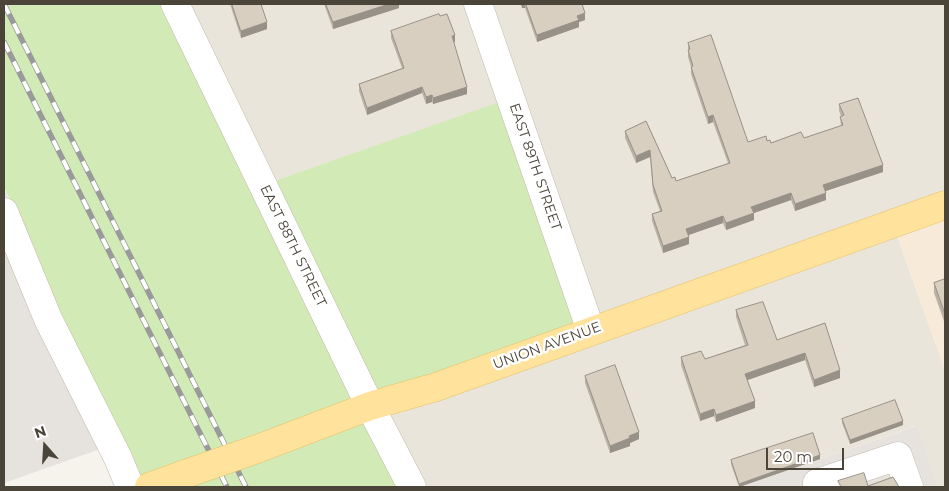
<!DOCTYPE html>
<style>
body{margin:0}
#map{position:relative;width:949px;height:491px;overflow:hidden;background:#f6f3ec;font-family:Montserrat,sans-serif}
canvas{display:block}
.frame{position:absolute;inset:0;border:5px solid #4b4439;pointer-events:none}
.north{position:absolute;left:20px;top:421px;width:50px;height:50px;-webkit-text-stroke:4px #fff;paint-order:stroke;rotate:341deg;font-size:14px;font-weight:700;line-height:20px;text-align:center;color:#4b4439}
.north::after{content:'';display:block;margin:auto;width:18px;height:22px;background:#4b4439;clip-path:polygon(50% 0,100% 100%,50% 72%,0 100%)}
.scale{position:absolute;left:766px;top:448px;width:78px;height:22px;box-sizing:border-box;border:2px solid #4b4439;border-top:0;padding-left:6px;font-size:15px;line-height:18px;white-space:nowrap;color:#4b4439;-webkit-text-stroke:4px #fff;paint-order:stroke}
</style>
<div id="map">
<canvas width="949" height="491"></canvas>
<div class="frame"></div>
<div class="north">N</div>
<div class="scale">20 m</div>
</div>
<script>
const g = document.querySelector('canvas').getContext('2d');
g.lineJoin = 'round';
function fill(path, color) {
  g.fillStyle = color;
  g.fill(path, 'evenodd');
}
function stroke(path, color, width, dash) {
  g.strokeStyle = color;
  g.lineWidth = width;
  g.lineCap = dash ? 'butt' : 'round';
  g.setLineDash(dash || []);
  g.stroke(path);
}
function write(font, color, halo, rows, align = 'center') {
  g.font = font + ' Montserrat,sans-serif';
  g.lineWidth = 5;
  g.setLineDash([]);
  g.textBaseline = 'middle';
  g.strokeStyle = halo;
  g.fillStyle = color;
  for (const [text, x, y, turn = 0] of rows) {
    g.save();
    g.translate(x, y);
    g.rotate((+turn || 0) * Math.PI / 180);
    g.textAlign = isNaN(turn) ? turn : align;
    if (halo) g.strokeText(text, 0, 0);
    g.fillText(text, 0, 0);
    g.restore();
  }
}
const residential = new Path2D(`
 M175,4H945V205L893,225L945,370V487H938L916,426L739,487H412L370,406L511,99L263,185Z`);
const commercial = new Path2D(`
 M945,205V370L893,224Z`);
const industrial = new Path2D(`
 M4,189L120,442L4,483Z
 M917,426L938,487H739Z`);
const green = new Path2D(`
 M4,4H175L263,185L511,98L591,331L371,406L412,487H143L120,442L4,187Z`);
const minor = new Path2D(`
 M175,4L370,406L412,487
 M478,4L591,331
 M4,212L48,319L118,458L130,487
 M817,483L898,456L909,487`);
const major = new Path2D(`
 M257,449L370,406L436,387L945,205
 M149,487L188,473`);
const rail = new Path2D(`
 M4,4L246,487
 M4,42L227,487`);
const majorBridge = new Path2D(`
 M188,473L257,449`);
const wall = new Path2D(`
 M230,4H261L267,29L241,38Z
 M324,4H399V8L333,29Z
 M520,4H582L585,20L579,22V27L537,42L525,8H522Z
 M391,31L455,42H453L467,94L433,104L432,102L426,104L422,93L367,115L359,91V84L402,68L391,38Z
 M688,43L748,142L767,141L771,143L804,138L841,126L840,117L841,116L839,111V104L883,172L825,191L826,200L795,211L791,200L754,213V220L726,230L723,223L688,235L689,244L663,253L652,221V214L660,211L653,192L650,157L636,163L625,138V131L646,121L672,178L676,181L728,163L713,122L708,124L691,74V67L688,57Z
 M944,62H945V74L944,70Z
 M945,279V324L934,293V283Z
 M736,310L777,340L825,323L840,378L814,387L805,360L747,380L755,408L716,422L714,416L700,421L681,365V357L705,359L745,345L736,317Z
 M585,376L639,439L630,443V446L610,453L585,383Z
 M842,419L903,425L850,444L842,423Z
 M820,459L739,487L731,464V460Z`);
const shadedWall = new Path2D(`
 M389,4H399V8L333,29V22Z
 M522,4H525V8H522Z
 M585,13V20L579,22V27L537,42V35L577,16Z
 M267,22V29L241,38V31Z
 M455,35V42L452,43V36Z
 M422,87V93L367,115V108Z
 M467,87V94L433,104V98Z
 M432,95V102L426,104V97Z
 M713,115V122L708,124V117Z
 M650,150V157L636,163V156Z
 M883,165V172L823,192V185Z
 M791,193V200L751,214V207Z
 M826,193V200L795,211V204Z
 M754,213V220L726,230V223Z
 M723,216V223L686,236V229Z
 M689,237V244L663,253V246Z
 M805,353V360L745,381V374Z
 M840,370V378L814,387V380Z
 M755,401V408L716,422V415Z
 M714,409V416L700,421V414Z
 M903,421V425L850,444V440Z
 M639,432V439L630,443V446L610,453V446L629,436Z
 M820,455V459L739,487V484Z`);
const building = new Path2D(`
 M232,4H261L267,22L241,31Z
 M326,4H389L333,22Z
 M526,4H582L585,13L577,16L579,20L537,35Z
 M439,14L440,16L447,14L455,35L452,36L467,87L433,98L432,95L426,97L422,87L367,108L359,84L404,68L391,31Z
 M711,35L748,142L766,136L767,141L770,140L771,143L801,132L804,138L843,125L840,117L844,115L839,104L858,98L883,165L823,185L826,193L795,204L791,193L751,207L754,213L726,223L723,216L686,229L689,237L663,246L652,214L662,211L653,185L650,150L636,156L625,131L646,121L672,178L675,177L676,181L730,163L713,115L708,117L691,67L693,66L688,50L690,49L688,43Z
 M945,279V314L934,283Z
 M763,302L777,340L825,323L840,370L814,380L805,353L745,374L755,401L716,415L714,409L700,414L681,357L701,351L705,359L748,345L736,310Z
 M615,365L639,432L629,436L630,438L610,446L585,376Z
 M895,400L903,421L850,440L842,419Z
 M813,433L820,455L739,484L731,460Z
 M864,473L868,486L893,477L899,487H841L838,481Z`);
const streetNames = [
 ["EAST 89TH STREET",535,167,71],
 ["EAST 88TH STREET",293,246,64],
 ["UNION AVENUE",547,346,-20]
];
fill(residential, '#eae5da');
fill(commercial, '#f7ead8');
fill(industrial, '#e6e2dd');
fill(green, '#d2eab5');
stroke(minor, '#c2bbae', 29);
stroke(major, '#e6c16a', 29);
stroke(minor, '#fff', 28);
stroke(major, '#ffe39c', 28);
stroke(rail, '#9a9a9a', 5.5);
stroke(rail, '#fff', 4, [11]);
stroke(majorBridge, '#e6c16a', 29, []);
stroke(majorBridge, '#ffe39c', 28);
fill(wall, '#bab2a6');
fill(shadedWall, '#979187');
fill(building, '#d8cfc1');
stroke(building, '#979187', 1);
write('14px', '#4b4439', '#fff', streetNames);
</script>
